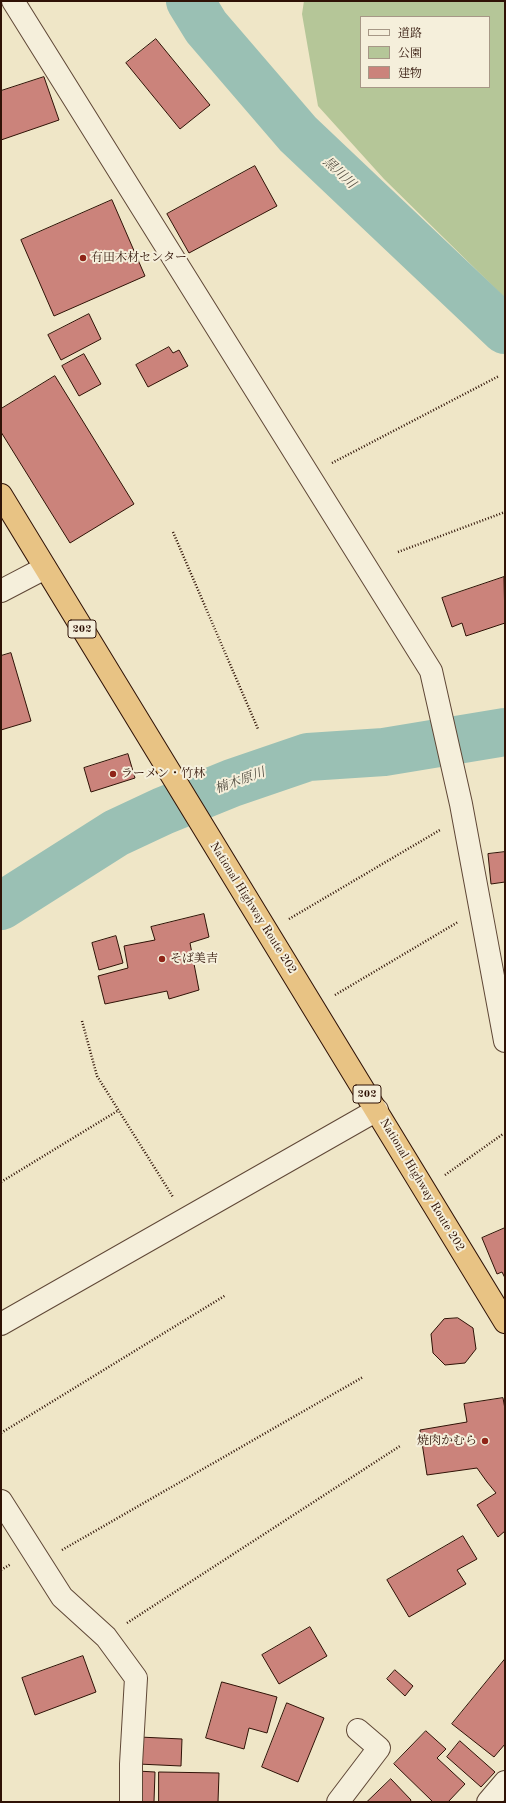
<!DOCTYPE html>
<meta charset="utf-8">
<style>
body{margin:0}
#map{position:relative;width:506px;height:1803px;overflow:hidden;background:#efe6c7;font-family:"Old Standard TT","Noto Serif JP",serif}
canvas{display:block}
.frame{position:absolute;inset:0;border:2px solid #2f1206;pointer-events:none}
.legend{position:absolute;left:360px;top:16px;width:130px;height:72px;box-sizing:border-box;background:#f5efdb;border:1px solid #a69786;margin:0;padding:5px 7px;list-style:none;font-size:12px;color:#2f1206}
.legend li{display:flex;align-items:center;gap:8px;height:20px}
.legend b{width:20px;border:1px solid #a69786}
</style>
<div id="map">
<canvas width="506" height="1803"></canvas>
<div class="frame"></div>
<ul class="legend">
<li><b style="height:5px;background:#f5efdb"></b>道路</li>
<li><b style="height:11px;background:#b5c698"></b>公園</li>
<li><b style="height:11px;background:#cb837b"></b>建物</li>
</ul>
</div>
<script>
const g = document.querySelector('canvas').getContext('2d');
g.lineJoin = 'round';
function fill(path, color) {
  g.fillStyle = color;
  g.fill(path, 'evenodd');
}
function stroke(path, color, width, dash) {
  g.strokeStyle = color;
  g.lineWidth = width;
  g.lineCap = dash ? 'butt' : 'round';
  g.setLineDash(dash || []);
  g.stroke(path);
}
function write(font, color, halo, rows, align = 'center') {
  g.font = font + ' "Old Standard TT","Noto Serif JP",serif';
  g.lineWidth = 4;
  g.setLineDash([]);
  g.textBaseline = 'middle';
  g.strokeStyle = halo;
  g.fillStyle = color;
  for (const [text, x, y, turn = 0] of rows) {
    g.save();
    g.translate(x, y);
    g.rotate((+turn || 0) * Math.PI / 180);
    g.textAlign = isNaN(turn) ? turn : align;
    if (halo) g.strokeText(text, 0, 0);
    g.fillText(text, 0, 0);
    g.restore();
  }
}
const green = new Path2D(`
 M304,1H505V298L384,179L318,106L302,14ZM361,17H489V87H361Z`);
const river = new Path2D(`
 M190,1L206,27L298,134L505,330
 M1,906L116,833L163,811L232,783L308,757L384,752L505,732`);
const building = new Path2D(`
 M156,39L210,105L180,129L126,63Z
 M44,77L59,120L1,140V91Z
 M255,166L277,206L189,253L167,214Z
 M112,200L145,276L54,316L21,240Z
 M89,314L101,339L61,360L48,335Z
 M169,347L173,353L179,350L188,366L148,387L136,365Z
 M84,354L101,384L79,396L62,366Z
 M55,376L134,504L70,543L1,432V409Z
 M504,577L505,623L466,636L462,623L452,627L442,598Z
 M11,653L31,721L1,730V656Z
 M128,754L135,778L91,792L84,768Z
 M505,852V882L491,884L488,854Z
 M204,914L209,937L190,943L199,990L169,999L167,991L105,1004L98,976L128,968L124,946L155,940L151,927Z
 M116,936L123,963L99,970L92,943Z
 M505,1228V1278L502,1272L497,1274L482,1238Z
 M458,1318L473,1328L476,1349L465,1363L445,1365L433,1353L431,1334L444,1319Z
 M503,1398L505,1409V1531L498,1537L477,1505L496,1493L487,1482L477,1468L427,1475L420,1430L467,1422L464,1404Z
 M463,1536L477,1559L457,1570L466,1584L409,1617L387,1580Z
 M310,1627L327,1656L279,1684L262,1655Z
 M83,1656L96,1692L35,1715L22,1678Z
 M505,1659V1744L494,1757L452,1724Z
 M395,1670L413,1686L405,1696L387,1679Z
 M222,1682L277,1697L267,1733L249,1728L244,1749L206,1738Z
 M287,1703L324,1718L298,1782L262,1767Z
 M426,1731L446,1749L437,1758L465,1784L448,1802H433L394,1764Z
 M139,1737L182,1739L181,1766L138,1764Z
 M460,1741L495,1772L481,1787L447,1757Z
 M137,1771L155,1772L154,1802H136Z
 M159,1772L219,1773L218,1802H159Z
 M391,1779L411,1800L410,1802H367Z`);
const path = new Path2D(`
 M332,463L499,376
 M173,532L258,729
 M398,552L505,512
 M289,919L440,830
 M335,995L458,922
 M82,1021L97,1076L173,1197
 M445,1175L503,1134
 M1,1182L119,1110
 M1,1433L226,1295
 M62,1550L363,1377
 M1,1570L11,1564
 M127,1623L400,1446`);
const minor = new Path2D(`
 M13,1L431,671L461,804L505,1041
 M1,591L45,568
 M1,1324L377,1110
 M1,1501L62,1597L106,1637L136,1678L131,1764V1802
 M338,1802L379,1748L358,1730
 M488,1802L505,1782`);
const highway = new Path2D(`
 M1,495L505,1322`);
const markers = [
 [83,258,4,"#8f2418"],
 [113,774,4,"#8f2418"],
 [162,959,4,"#8f2418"],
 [485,1441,4,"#8f2418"]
];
const shields = [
 [82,629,28],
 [367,1094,28]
];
const shieldNames = [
 ["202",82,629],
 ["202",367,1094]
];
const poiNames = [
 ["有田木材センター",91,258],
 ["ラーメン・竹林",121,774],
 ["そば美吉",170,959],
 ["焼肉かむら",477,1441,"right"]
];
const streetNames = [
 ["National Highway Route 202",253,908,58],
 ["National Highway Route 202",422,1185,59]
];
const waterNames = [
 ["黒川川",339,173,43],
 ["楠木原川",240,781,-20]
];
fill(green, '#b5c698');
stroke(river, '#9ac0b4', 48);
fill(building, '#cb837b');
stroke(building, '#2f1206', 1);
stroke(minor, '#5f4736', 24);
stroke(highway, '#2f1206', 24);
stroke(path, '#2f1206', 2.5, [1, 2]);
stroke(minor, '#f5efdb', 22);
stroke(highway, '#e8c384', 22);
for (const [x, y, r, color] of markers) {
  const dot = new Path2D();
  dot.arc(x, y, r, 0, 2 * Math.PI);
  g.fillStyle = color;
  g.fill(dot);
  stroke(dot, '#f5efdb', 1.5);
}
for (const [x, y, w] of shields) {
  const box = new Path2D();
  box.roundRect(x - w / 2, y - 9, w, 18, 3);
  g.fillStyle = '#f5efdb';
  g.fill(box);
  stroke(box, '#2f1206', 1);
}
write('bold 11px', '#2f1206', null, shieldNames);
write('12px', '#2f1206', '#f5efdb', poiNames, 'left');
write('12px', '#2f1206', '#f5efdb', streetNames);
write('italic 13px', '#544f43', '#f5efdb', waterNames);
</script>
